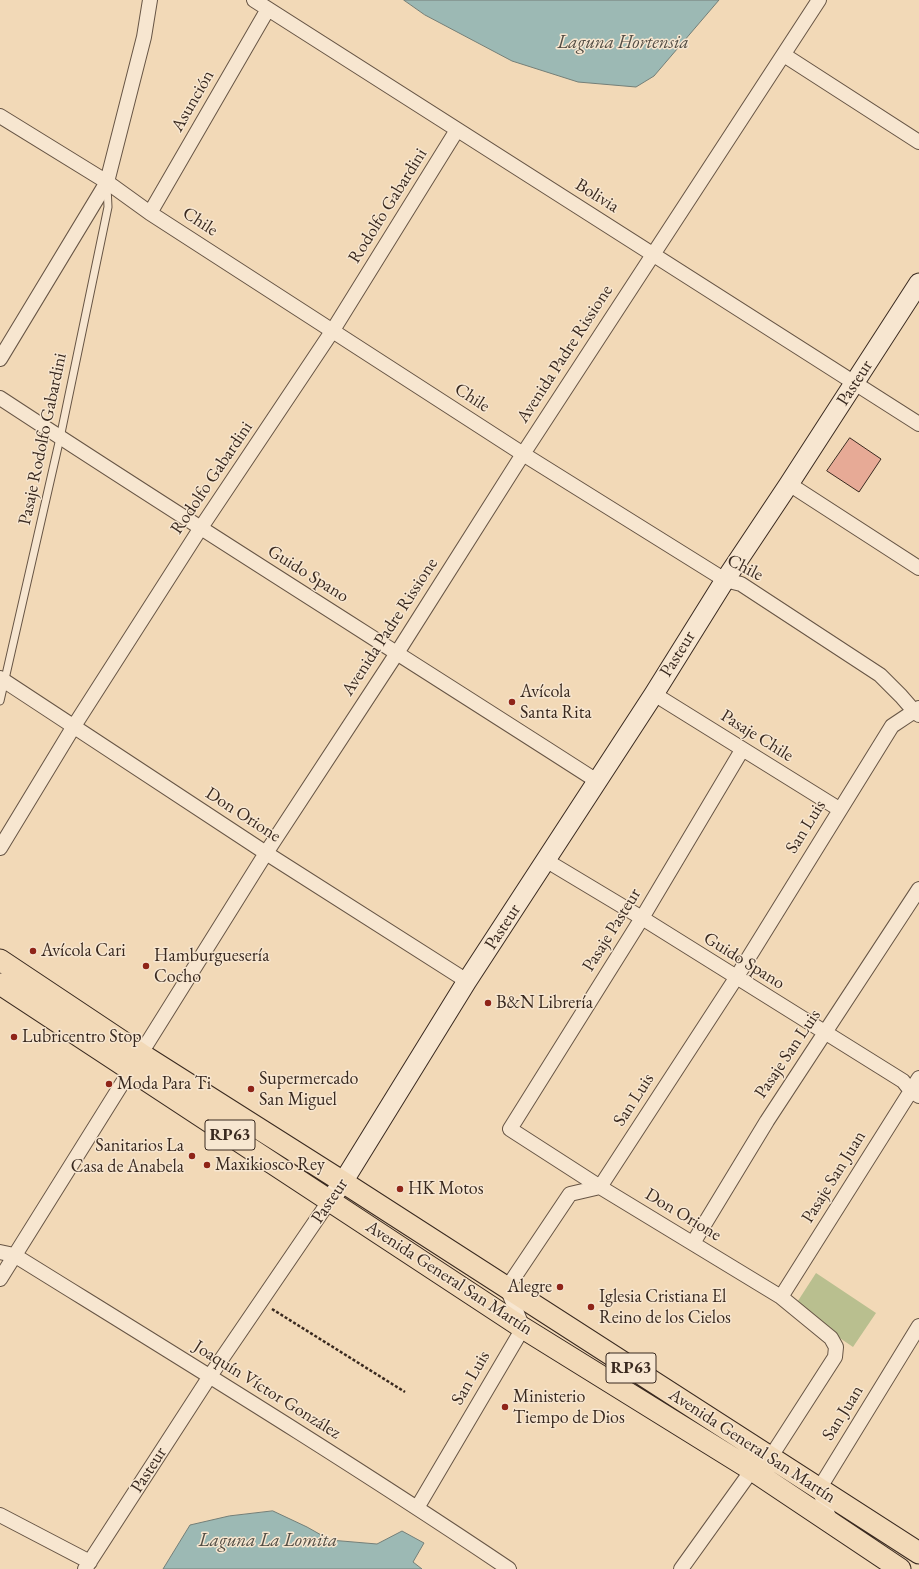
<!DOCTYPE html>
<meta charset="utf-8">
<style>
body{margin:0}
canvas{display:block;background:#f2d9b7}
</style>
<canvas width="919" height="1569"></canvas>
<script>
const g = document.querySelector('canvas').getContext('2d');
g.lineJoin = 'round';
function fill(path, color) {
  g.fillStyle = color;
  g.fill(path, 'evenodd');
}
function stroke(path, color, width, dash) {
  g.strokeStyle = color;
  g.lineWidth = width;
  g.lineCap = dash ? 'butt' : 'round';
  g.setLineDash(dash || []);
  g.stroke(path);
}
function write(font, color, halo, rows, align = 'center') {
  g.font = font + ' "EB Garamond",serif';
  g.lineWidth = 3;
  g.setLineDash([]);
  g.textBaseline = 'middle';
  g.strokeStyle = halo;
  g.fillStyle = color;
  for (const [text, x, y, turn = 0] of rows) {
    g.save();
    g.translate(x, y);
    g.rotate((+turn || 0) * Math.PI / 180);
    g.textAlign = isNaN(turn) ? turn : align;
    if (halo) g.strokeText(text, 0, 0);
    g.fillText(text, 0, 0);
    g.restore();
  }
}
const green = new Path2D(`
 M816,1273L876,1313L853,1347L794,1307Z`);
const water = new Path2D(`
 M404,0H719L654,76L636,87L578,82L512,61L425,15Z
 M273,1511L307,1527L330,1540L377,1544L402,1531L424,1543L413,1562L422,1569H163L190,1525L229,1516Z`);
const building = new Path2D(`
 M850,438L881,459L859,492L827,471Z`);
const path = new Path2D(`
 M272,1309L405,1392`);
const lane = new Path2D(`
 M0,701L60,438L108,207L107,186`);
const street = new Path2D(`
 M254,0L919,424
 M784,55L919,142
 M0,116L107,182L150,213L523,454L725,580L741,584L880,675L901,696L914,711L919,715
 M150,213L268,9
 M0,359L107,182L144,37L150,0
 M0,398C198,528 398,653 597,781
 M789,484L919,568
 M0,678L266,853L467,981
 M654,694L839,809
 M0,848L74,726L200,529L333,330L457,130
 M547,861L642,918L903,1081L911,1091L919,1096
 M693,1243L767,1121L919,889
 M0,1252L14,1255C180,1358 347,1460 509,1569
 M0,1279L266,853L397,653L523,454L819,0
 M781,1297L919,1078
 M417,1508L523,1328L507,1288L570,1194L600,1187L736,978L892,726L919,708
 M0,1515L90,1562
 M831,1523L819,1489L919,1326
 M85,1569L210,1376L330,1200
 M681,1569L752,1470L770,1458L835,1357L836,1347L831,1338L781,1297L600,1187L510,1129L642,918L742,750`);
const secondary = new Path2D(`
 M330,1200L343,1182L467,981L654,694L725,580L789,484L919,283`);
const primary = new Path2D(`
 M0,960L141,1054L343,1182L919,1553
 M0,984L523,1328L752,1470L900,1569`);
const markers = [
 [512,702,4,"#8f2418"],
 [33,951,4,"#8f2418"],
 [146,966,4,"#8f2418"],
 [488,1003,4,"#8f2418"],
 [14,1037,4,"#8f2418"],
 [109,1084,4,"#8f2418"],
 [251,1089,4,"#8f2418"],
 [192,1156,4,"#8f2418"],
 [207,1165,4,"#8f2418"],
 [400,1189,4,"#8f2418"],
 [560,1287,4,"#8f2418"],
 [591,1307,4,"#8f2418"],
 [505,1407,4,"#8f2418"]
];
const shields = [
 [230,1135,50],
 [631,1368,50]
];
const shieldNames = [
 ["RP63",230,1135],
 ["RP63",631,1368]
];
const streetNames = [
 ["Asunción",193,101,-60],
 ["Bolivia",597,196,32],
 ["Rodolfo Gabardini",388,206,-58],
 ["Chile",200,222,33],
 ["Avenida Padre Rissione",565,354,-57],
 ["Pasteur",855,383,-57],
 ["Chile",472,398,33],
 ["Pasaje Rodolfo Gabardini",43,439,-78],
 ["Rodolfo Gabardini",212,478,-56],
 ["Chile",745,568,27],
 ["Guido Spano",308,574,32],
 ["Avenida Padre Rissione",390,627,-57],
 ["Pasteur",678,654,-58],
 ["Pasaje Chile",757,736,32],
 ["Don Orione",243,815,33],
 ["San Luis",806,827,-58],
 ["Pasteur",503,927,-57],
 ["Pasaje Pasteur",612,930,-58],
 ["Guido Spano",744,961,32],
 ["Pasaje San Luis",788,1054,-56],
 ["San Luis",634,1100,-57],
 ["Pasaje San Juan",834,1177,-58],
 ["Pasteur",330,1201,-56],
 ["Don Orione",683,1215,31],
 ["Avenida General San Martín",449,1278,33],
 ["San Luis",471,1378,-60],
 ["Joaquín Víctor González",267,1390,32],
 ["San Juan",843,1413,-58],
 ["Avenida General San Martín",752,1446,33],
 ["Pasteur",149,1470,-57]
];
const poiNames = [
 ["Avícola",520,692],
 ["Santa Rita",520,713],
 ["Avícola Cari",41,951],
 ["Hamburguesería",154,956],
 ["Cocho",154,977],
 ["B&N Librería",496,1003],
 ["Lubricentro Stop",22,1037],
 ["Supermercado",259,1079],
 ["San Miguel",259,1100],
 ["Moda Para Ti",117,1084],
 ["Sanitarios La",184,1146,"right"],
 ["Casa de Anabela",184,1167,"right"],
 ["Maxikiosco Rey",215,1165],
 ["HK Motos",408,1189],
 ["Alegre",552,1287,"right"],
 ["Iglesia Cristiana El",599,1297],
 ["Reino de los Cielos",599,1318],
 ["Ministerio",513,1397],
 ["Tiempo de Dios",513,1418]
];
const waterNames = [
 ["Laguna Hortensia",623,43],
 ["Laguna La Lomita",268,1541]
];
fill(green, '#b9bf8f');
fill(water, '#9cb9b4');
stroke(water, '#747f78', 1);
fill(building, '#e7aa96');
stroke(building, '#39291f', 1);
stroke(lane, '#675545', 9);
stroke(street, '#675545', 16);
stroke(secondary, '#39291f', 21);
stroke(primary, '#39291f', 23);
stroke(path, '#39291f', 2.5, [3, 2]);
stroke(lane, '#f7e6d0', 7);
stroke(street, '#f7e6d0', 14);
stroke(secondary, '#f7e6d0', 19);
stroke(primary, '#f2d9b7', 21);
for (const [x, y, r, color] of markers) {
  const dot = new Path2D();
  dot.arc(x, y, r, 0, 2 * Math.PI);
  g.fillStyle = color;
  g.fill(dot);
  stroke(dot, '#f7e6d0', 1.5);
}
for (const [x, y, w] of shields) {
  const box = new Path2D();
  box.roundRect(x - w / 2, y - 15, w, 30, 3);
  g.fillStyle = '#f7e6d0';
  g.fill(box);
  stroke(box, '#39291f', 1);
}
write('bold 17px', '#39291f', null, shieldNames);
write('18px', '#39291f', '#f7e6d0', streetNames);
write('18px', '#39291f', '#f7e6d0', poiNames, 'left');
write('italic 19px', '#524d44', '#f7e6d0', waterNames);
</script>
